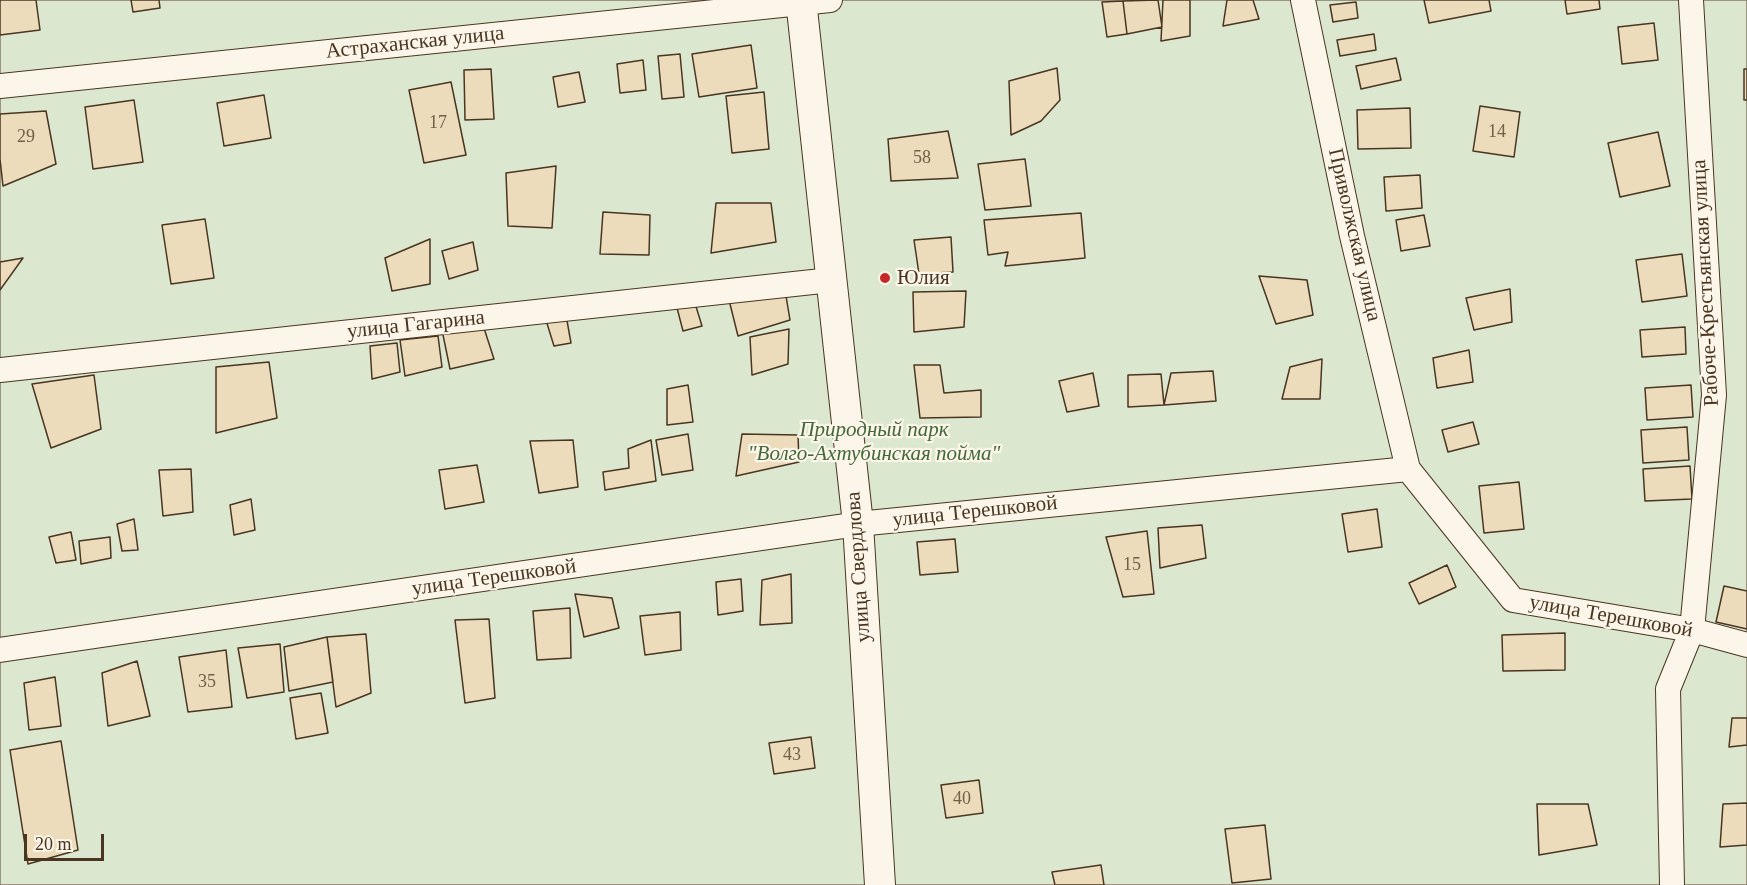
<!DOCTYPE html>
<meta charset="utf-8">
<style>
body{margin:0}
#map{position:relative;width:1747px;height:885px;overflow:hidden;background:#fbf6e9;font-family:Georgia,serif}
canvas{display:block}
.scale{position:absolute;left:24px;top:834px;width:80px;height:27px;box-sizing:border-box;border:3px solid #4a3520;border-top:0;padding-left:8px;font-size:18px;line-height:21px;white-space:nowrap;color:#4a3520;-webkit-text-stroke:4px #fbf6e9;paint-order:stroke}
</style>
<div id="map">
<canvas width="1747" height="885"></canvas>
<div class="scale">20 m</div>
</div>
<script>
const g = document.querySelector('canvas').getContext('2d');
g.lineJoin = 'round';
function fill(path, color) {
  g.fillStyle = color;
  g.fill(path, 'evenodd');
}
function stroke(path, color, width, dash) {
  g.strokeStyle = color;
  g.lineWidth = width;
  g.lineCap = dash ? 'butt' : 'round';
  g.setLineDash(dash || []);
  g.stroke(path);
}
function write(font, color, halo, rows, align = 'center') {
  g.font = font + ' Georgia,serif';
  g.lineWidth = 4.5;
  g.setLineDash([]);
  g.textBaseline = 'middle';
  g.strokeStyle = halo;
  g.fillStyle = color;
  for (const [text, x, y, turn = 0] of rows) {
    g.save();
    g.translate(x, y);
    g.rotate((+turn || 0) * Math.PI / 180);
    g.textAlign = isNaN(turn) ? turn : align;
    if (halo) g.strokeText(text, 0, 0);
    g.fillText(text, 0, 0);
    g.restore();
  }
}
const green = new Path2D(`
 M0,0H1747V885H0Z`);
const building = new Path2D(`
 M0,0H36L40,30L0,35Z
 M131,0H159L160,8L133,12Z
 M1158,0L1162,27L1127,34L1123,1Z
 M1163,0H1190V36L1161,41Z
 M1227,0H1253L1259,19L1223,26Z
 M1424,0H1489L1491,11L1429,23Z
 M1565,0H1599L1600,9L1567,14Z
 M1123,1L1127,34L1107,37L1102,2Z
 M1356,2L1358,18L1333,22L1330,5Z
 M1654,23L1658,60L1622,64L1618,27Z
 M1374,34L1376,50L1340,56L1337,40Z
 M751,45L757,88L699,97L692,54Z
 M680,54L684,97L662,99L658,56Z
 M1396,58L1401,80L1361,89L1356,66Z
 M643,60L646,90L620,93L617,64Z
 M1057,68L1060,100L1041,121L1011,135L1009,81Z
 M491,69L494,119L465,120L464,70Z
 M1744,69H1747V100H1744Z
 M579,72L585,102L558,107L553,77Z
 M451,82L466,155L424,163L409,90Z
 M764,92L769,149L732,153L726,96Z
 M264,95L271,138L224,146L217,103Z
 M134,100L143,162L93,169L85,107Z
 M1480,106L1520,112L1514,157L1473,151Z
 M1410,108L1411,148L1358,149L1357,110Z
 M46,111L56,164L3,186L0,159V114Z
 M948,131L958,178L891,181L888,139Z
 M1658,132L1670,186L1620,197L1608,143Z
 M1025,159L1031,206L985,210L978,164Z
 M556,166L552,228L508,226L506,173Z
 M1420,175L1422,208L1386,211L1384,177Z
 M716,203H771L776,242L711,253Z
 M603,212L650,215L649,255L600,254Z
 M1081,213L1085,258L1005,266L1008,252L988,255L984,220Z
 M1424,215L1430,246L1401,251L1396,220Z
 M205,219L214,278L171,284L162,225Z
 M951,237L953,272L919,274L914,240Z
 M430,239V284L392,291L385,258Z
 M473,242L478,270L449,279L442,251Z
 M1682,254L1687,296L1642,302L1636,260Z
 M23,258L0,290V262Z
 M1259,276L1307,280L1313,315L1276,324Z
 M1510,289L1512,322L1474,330L1466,298Z
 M785,290L790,320L738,336L728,296Z
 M966,291L964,327L914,332L913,292Z
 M694,300L702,326L683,331L676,304Z
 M566,315L571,343L554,346L545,317Z
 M483,325L494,359L450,369L442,330Z
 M1685,327L1686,354L1642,357L1640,330Z
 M789,329L788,364L752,375L750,337Z
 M438,336L442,367L405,376L400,340Z
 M397,343L400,372L372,379L370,346Z
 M1469,350L1473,382L1437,388L1433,358Z
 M1322,359L1320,399H1282L1290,367Z
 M269,362L277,418L216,433V367Z
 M914,365H940L944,393L981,390V417L920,418Z
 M1213,371L1216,401L1164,405L1171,373Z
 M1093,373L1099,406L1067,412L1059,381Z
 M1161,374L1164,405L1128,407V375Z
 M94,375L101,429L51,448L32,384Z
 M688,385L693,422L667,425V389Z
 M1691,385L1693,417L1647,420L1645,388Z
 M1473,422L1479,444L1448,452L1442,430Z
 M1687,427L1689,460L1643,463L1641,430Z
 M688,434L693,470L662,475L656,440Z
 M742,434L798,435L799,462L736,476Z
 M573,440L578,487L539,493L530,441Z
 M651,440L656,481L605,490L603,472L629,468L628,449Z
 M477,465L484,502L445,509L439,470Z
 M1690,466L1692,499L1645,501L1643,469Z
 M191,469L193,512L163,516L159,470Z
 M1519,482L1524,529L1484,533L1479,486Z
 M251,499L255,530L234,535L230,505Z
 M1377,509L1382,547L1348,552L1342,514Z
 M134,519L138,550L122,551L117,524Z
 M1202,525L1206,558L1160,568L1158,528Z
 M1147,531L1154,594L1123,597L1106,537Z
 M71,532L76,560L56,563L49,537Z
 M110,537L111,558L81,564L79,541Z
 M955,539L958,572L920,575L917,542Z
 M1447,565L1456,587L1419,604L1409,583Z
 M791,574L792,623L760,625L762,580Z
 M741,579L743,611L718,615L716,582Z
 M1724,586L1747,591V629L1716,622Z
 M575,594L612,598L619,628L584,637Z
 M570,608L571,658L537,660L533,611Z
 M680,612L681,650L645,655L640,616Z
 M489,619L495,698L465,703L455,620Z
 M1565,633V670L1503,671L1502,635Z
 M366,634L371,693L336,707L327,637Z
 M327,637L333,682L289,691L284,647Z
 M280,644L284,692L247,698L238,648Z
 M226,650L232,707L188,712L179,657Z
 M137,661L150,716L108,726L102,673Z
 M55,677L61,726L29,730L24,683Z
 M321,693L328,733L296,739L290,698Z
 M1732,718H1747V745L1729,747Z
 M811,737L815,768L774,774L769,743Z
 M61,741L78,850L28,864L10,750Z
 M979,780L983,813L946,818L941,785Z
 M1747,803V845L1720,847L1723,804Z
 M1537,804H1588L1597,845L1539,855Z
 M1265,825L1271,879L1232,883L1225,829Z
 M1101,865L1104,885H1055L1052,872Z`);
const minor = new Path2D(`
 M1303,0L1352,236L1408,469
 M0,86L830,0
 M0,370L831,280
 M0,650L858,524L1408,469L1513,600L1692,630L1747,645
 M1672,885L1668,689L1692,630L1714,395L1691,0`);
const tertiary = new Path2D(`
 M801,0L858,524L880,885`);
const markers = [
 [885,278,6,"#c62828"]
];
const numberNames = [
 ["17",438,123],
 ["14",1497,132],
 ["29",26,137],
 ["58",922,158],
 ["15",1132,565],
 ["35",207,682],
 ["43",792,755],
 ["40",962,799]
];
const streetNames = [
 ["Астраханская улица",415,43,-6],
 ["Приволжская улица",1354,235,77],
 ["Рабоче-Крестьянская улица",1706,283,-93],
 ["улица Гагарина",416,325,-6],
 ["улица Терешковой",975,512,-6],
 ["улица Свердлова",859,567,-94],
 ["улица Терешковой",494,578,-8],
 ["улица Терешковой",1611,617,10]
];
const poiNames = [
 ["Юлия",897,278]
];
const parkNames = [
 ["Природный парк",874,430],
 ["\"Волго-Ахтубинская пойма\"",874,454]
];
fill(green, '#dce7d0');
stroke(green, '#887966', 1.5);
fill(building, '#ecdcbc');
stroke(building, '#4a3520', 1.5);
stroke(minor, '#4a3520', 26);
stroke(tertiary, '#4a3520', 32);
stroke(minor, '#fbf6e9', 24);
stroke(tertiary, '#fbf6e9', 30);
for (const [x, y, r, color] of markers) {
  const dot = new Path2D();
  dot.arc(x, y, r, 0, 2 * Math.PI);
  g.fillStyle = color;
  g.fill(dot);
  stroke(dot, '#fbf6e9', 2);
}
write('18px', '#725f47', null, numberNames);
write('21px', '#4a3520', '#fbf6e9', streetNames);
write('21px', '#4a3520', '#fbf6e9', poiNames, 'left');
write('italic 21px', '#436837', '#fbf6e9', parkNames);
</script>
